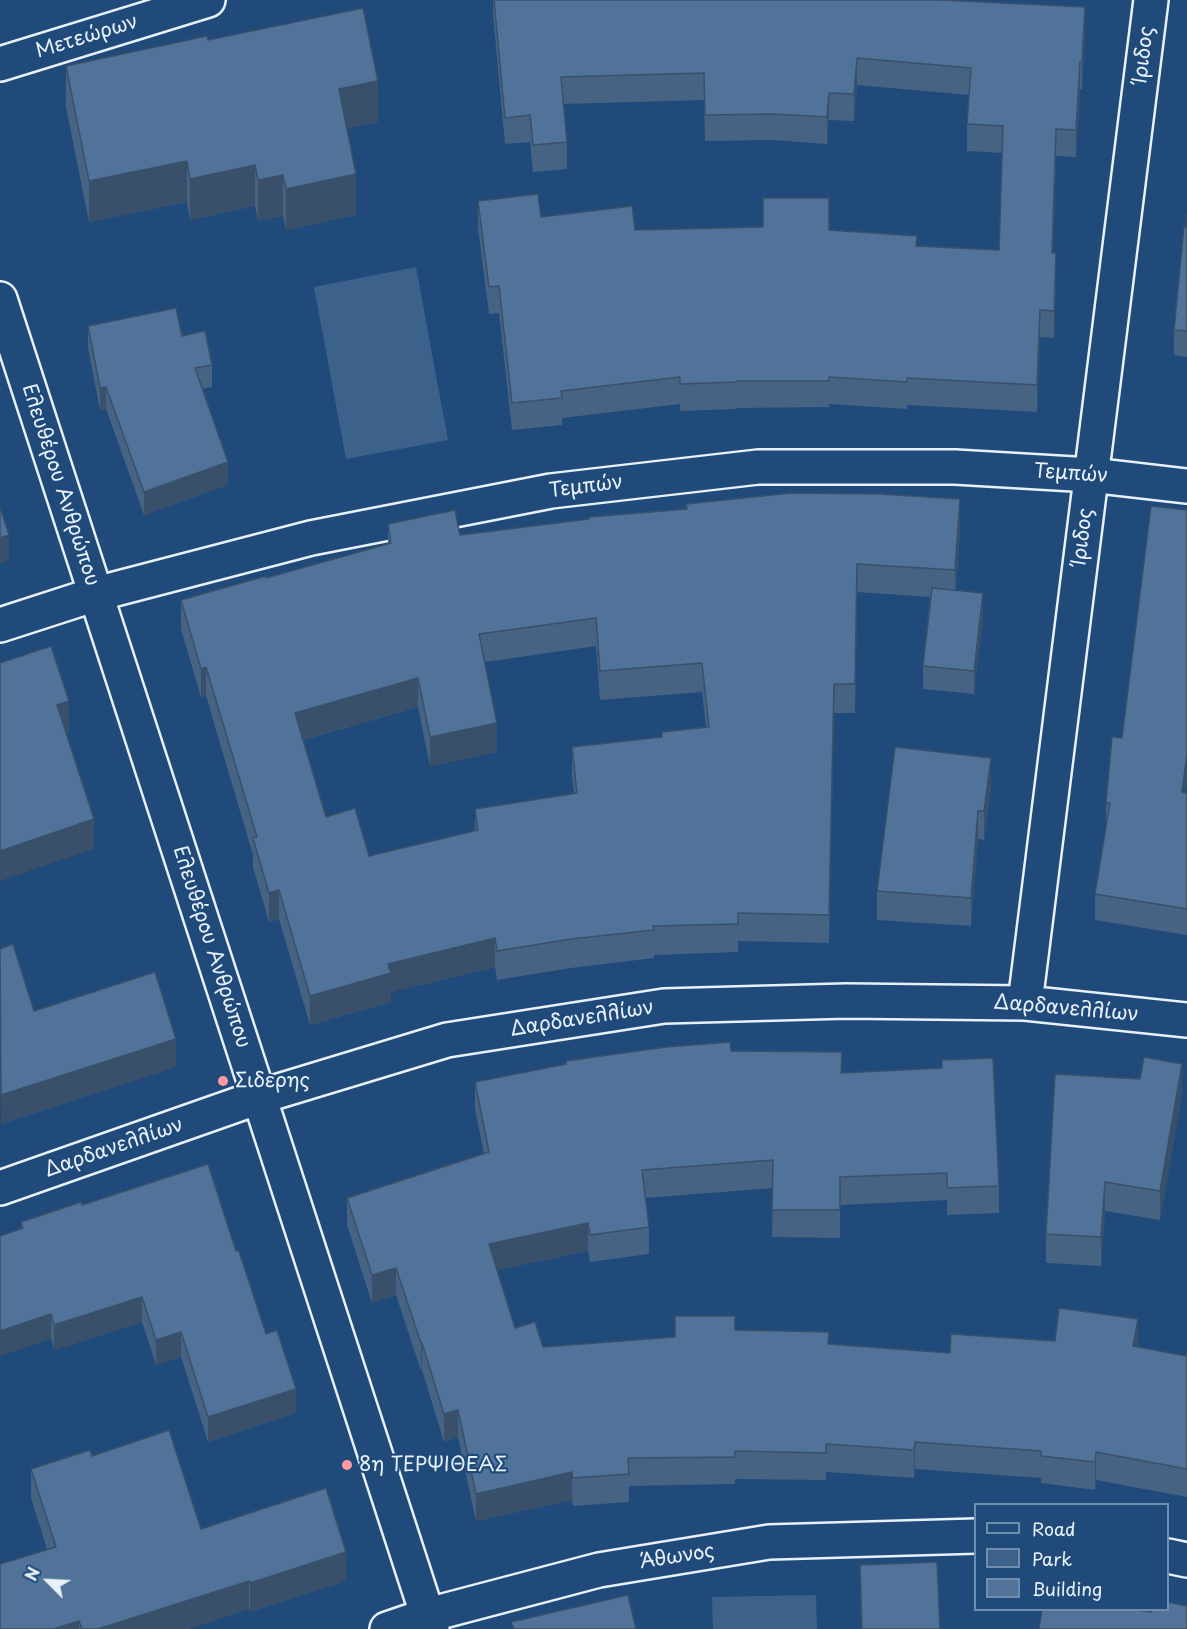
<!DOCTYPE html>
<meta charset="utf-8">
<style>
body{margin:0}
#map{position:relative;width:1187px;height:1629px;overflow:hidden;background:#1f4a7a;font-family:"Playpen Sans",sans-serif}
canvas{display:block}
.legend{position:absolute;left:974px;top:1503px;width:195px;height:108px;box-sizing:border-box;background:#1f4a7a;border:2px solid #6f8dac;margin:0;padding:8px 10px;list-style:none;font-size:18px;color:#e8f1f8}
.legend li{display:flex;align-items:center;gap:12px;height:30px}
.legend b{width:30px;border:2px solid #6f8dac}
.north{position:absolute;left:18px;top:1551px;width:60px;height:60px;-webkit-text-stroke:4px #1f4a7a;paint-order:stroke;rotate:294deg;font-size:16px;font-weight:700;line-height:24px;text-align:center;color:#e8f1f8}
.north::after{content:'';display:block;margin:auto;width:21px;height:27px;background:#e8f1f8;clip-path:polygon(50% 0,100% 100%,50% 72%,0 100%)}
</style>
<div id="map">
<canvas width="1187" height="1629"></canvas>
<ul class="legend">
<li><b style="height:8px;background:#1f4a7a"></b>Road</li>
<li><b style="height:16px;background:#3c628c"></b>Park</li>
<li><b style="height:16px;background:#517399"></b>Building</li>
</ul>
<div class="north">N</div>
</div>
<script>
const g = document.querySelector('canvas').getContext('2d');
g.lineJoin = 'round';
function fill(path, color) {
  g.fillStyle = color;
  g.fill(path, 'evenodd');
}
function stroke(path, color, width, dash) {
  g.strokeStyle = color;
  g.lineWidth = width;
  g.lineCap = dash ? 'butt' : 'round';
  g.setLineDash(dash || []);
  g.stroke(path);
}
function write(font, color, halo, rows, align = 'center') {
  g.font = font + ' "Playpen Sans",sans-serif';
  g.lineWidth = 4.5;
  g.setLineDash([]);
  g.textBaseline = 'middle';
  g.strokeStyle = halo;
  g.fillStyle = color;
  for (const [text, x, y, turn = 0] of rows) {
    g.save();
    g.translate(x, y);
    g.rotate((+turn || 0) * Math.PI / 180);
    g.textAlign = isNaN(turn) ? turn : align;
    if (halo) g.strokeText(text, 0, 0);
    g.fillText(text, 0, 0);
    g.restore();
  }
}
const green = new Path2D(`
 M416,267L448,440L346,459L314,287Z
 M816,1595L817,1629H713L712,1597Z`);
const minor = new Path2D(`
 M0,64L208,0
 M0,299L432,1629
 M0,625L96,594L311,538L551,491L758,467H955L1091,475L1187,486
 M1025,1003L1151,0
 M0,1188L259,1097L447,1040L664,1006L846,1001L1025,1003L1187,1020
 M1168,1556L1187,1560
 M387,1629L428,1615L599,1570L769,1542L976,1536`);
const wall = new Path2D(`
 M493,0H944L1085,34L1082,89H1080L1076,157L1056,156L1053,253L1056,280L1054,338L1040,337L1037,412L907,405V409L829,404V407L736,408V409L680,411V404L562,418V425L512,430L499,313L489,314L478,228V201L541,217L635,230H829L917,246L999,250L1002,153L967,151V124L969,95L857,85L854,121L829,120L827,144L773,140L705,141L704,100L563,104L567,142V169L533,172L530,142L505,144L493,14Z
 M208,40L378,122L347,128L356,215L286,230L283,216L258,221L255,206L190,220L187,202L89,222L66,107V66Z
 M1187,215V357L1174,355V330Z
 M88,326L182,336L212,365V387L203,389L228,485L144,515L106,409L100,410L88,348Z
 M388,524L460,535L960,528L956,590L983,616L974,694L923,689V666L930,597L857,592L855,713H834L829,943L738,941V952L654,955V958L571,968L497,980L495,967L391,992V1002L310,1025L279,919L269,922L253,867V855L206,696L201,697L181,629V600L266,578L388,544ZM596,646L600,700L702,692L706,727L662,732V737L572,747V776L574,794L475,809V831L369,856L326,817L303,740L418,707L430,766L497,752L485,662Z
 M1187,779L1185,793H1187V935L1095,920V894L1106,828V803Z
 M991,787L984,840L978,839L971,926L877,920V891Z
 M0,949L34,1011L176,1067L1,1124Z
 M731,1051L842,1073L999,1186V1213L947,1215V1200L840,1205V1238L772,1237L773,1188L646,1198L649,1227V1254L590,1262L588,1251L497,1270L515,1328L543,1347L675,1337L735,1330L829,1344L950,1353L1138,1347L1186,1356L1187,1353V1497L1096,1480L1095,1490L1041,1483V1478L915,1469L914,1478L826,1472V1480L735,1479V1484L629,1486V1502L573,1506L572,1500L476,1521L458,1437L444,1442L422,1370L421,1371L396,1295L372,1303L347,1225V1198L484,1154L475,1109V1082Z
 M1182,1093L1160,1220L1105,1211L1101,1266L1046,1263V1234Z
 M82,1205L236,1251L296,1413L208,1442L181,1357L156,1365L142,1322L54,1350L21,1229V1222Z
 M92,1456L201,1529L346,1581L250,1612L249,1609L188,1629H0L47,1549L31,1498V1469Z
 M860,1565L940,1629H861Z`);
const shadedWall = new Path2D(`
 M1085,7V34L1082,89V62Z
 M857,58V85L854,121V94Z
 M1080,62V89L1076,157V130Z
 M378,81V122L339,130V89Z
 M829,93V120L827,144V117Z
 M1056,129V156L1052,280V253Z
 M187,161V202L89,222V181Z
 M255,165V206L190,220V179Z
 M356,174V215L286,230V189Z
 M283,175V216L258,221V180Z
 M1056,253V280L1054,338V311Z
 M1040,310V337L1037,412V385Z
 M106,387V409L100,410V388Z
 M228,462V485L144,515V492Z
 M960,499V528L955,599V570Z
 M9,535V560L0,563V538Z
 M983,593V616L974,694V671Z
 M206,667V696L201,697V669Z
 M418,678V707L295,742V713Z
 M834,684V713L829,943V915Z
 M69,701V732L57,735V705Z
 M497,723V752L430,766V737Z
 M1187,754V779L1182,818V792Z
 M991,758V787L984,840V811Z
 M978,811V839L971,926V898Z
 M94,819V849L0,881V851Z
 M279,890V919L269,922V893Z
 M495,938V967L391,992V1002L310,1025V996L388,964Z
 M176,1039V1067L1,1124V1095Z
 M1182,1064V1093L1160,1220V1191Z
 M1105,1182V1211L1101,1266V1237Z
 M588,1223V1251L489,1272V1244Z
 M396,1268V1295L372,1303V1275Z
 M142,1297V1322L54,1350V1325Z
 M51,1314V1339L0,1356V1331Z
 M1138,1319V1346L1133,1373V1346Z
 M181,1332V1357L156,1365V1340Z
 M421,1343H422V1370L421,1371Z
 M296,1389V1413L208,1442V1417Z
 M458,1410V1437L444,1442V1414Z
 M915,1442V1469L914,1478V1450Z
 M1096,1452V1480L1095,1490V1462Z
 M572,1472V1500L476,1521V1494Z
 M346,1552V1581L250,1612V1583Z
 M249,1581V1609L188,1629H98Z
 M79,1621V1629H54Z`);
const building = new Path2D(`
 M494,0H942L1085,7L1082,62H1080L1076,130L1056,129L1052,253H1056L1054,311L1040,310L1037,385L907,378V382L829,377V381H736V382L680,384V377L561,391L562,398L512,403L499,286L489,287L478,201L538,194L541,217L632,206L635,230L763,227V198H829V230L917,236L916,246L999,250L1003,126L967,124L971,68L857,58L854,94L829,93L827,117L773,114L705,115L704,73L561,77L567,142L533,145L530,115L505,118Z
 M363,8L378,81L339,89L356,174L286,189L283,175L258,180L255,165L190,179L187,161L89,181L66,66L207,36L208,40Z
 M1187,215V331L1174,330L1184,227H1186Z
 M176,308L182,336L205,331L212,365L195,368L228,462L144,492L106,387L100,388L88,326Z
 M791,493L879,494L960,499L955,570L857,564L855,684H834L829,915L738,913V924L653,926L654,930L571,939L497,951L495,938L388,964L391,973L310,996L279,890L269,893L253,838L257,837L206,667L201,669L181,600L266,576V578L391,543L388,524L455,510L460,535L589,519V517L687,509L686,504ZM596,618L600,671L702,663L709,727L662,732V737L572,747L577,793L475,809L478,830L369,856L355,808L326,817L295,713L418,678L430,737L497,723L479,634Z
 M1151,506L1187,510V754L1182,792L1187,793V909L1095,894L1110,803H1106L1112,737L1122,738Z
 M0,507L9,535L0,538Z
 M932,588L983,593L974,671L923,666Z
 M51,646L69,701L57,705L94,819L0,851V663Z
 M895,747L991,758L984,811H978L971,898L877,891Z
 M13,944L34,1011L155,972L176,1039L1,1095L0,949Z
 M730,1042L731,1051L842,1052L841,1073L942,1068V1060L993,1058L999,1186L947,1188V1173L840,1177V1210H772L773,1160L642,1170L649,1227L590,1235L588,1223L489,1244L515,1328L535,1322L543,1347L675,1337V1316H735V1330L829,1332L828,1344L950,1353L951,1334L1055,1341L1059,1308L1138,1319L1133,1346L1186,1356L1187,1353V1469L1096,1452L1095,1462L1041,1456V1451L915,1442L914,1450L826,1444V1453L735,1451V1457L628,1458L629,1474L573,1478L572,1472L476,1494L458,1410L444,1414L422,1343H421L396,1268L372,1275L347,1198L489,1152L475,1082L566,1064V1061L666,1047Z
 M1144,1057L1182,1064L1160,1191L1105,1182L1101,1237L1046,1234L1055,1074L1140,1079Z
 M208,1164L236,1251H239L266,1334L277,1330L296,1389L208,1417L181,1332L156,1340L142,1297L54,1325L51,1314L0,1331V1236L23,1228L21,1222L81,1202L82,1205Z
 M169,1430L201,1529L326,1488L346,1552L250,1583L249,1581L98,1629H82L79,1621L54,1629H0V1564L56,1547L31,1469L90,1450L92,1456Z
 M937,1562L940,1629H862L860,1565Z
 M628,1595L636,1629H514L511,1622Z
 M1167,1602L1187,1606V1629H1039L1042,1610H1136L1151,1612V1610H1167Z`);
const markers = [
 [223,1081,6,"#ff9aa2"],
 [347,1465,6,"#ff9aa2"]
];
const streetNames = [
 ["Μετεώρων",87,37,-17],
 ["Ίριδος",1144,55,-83],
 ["Τεμπών",1071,474,4],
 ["Ελευθέρου Ανθρώπου",60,485,72],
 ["Τεμπών",586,487,-7],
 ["Ίριδος",1083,537,-83],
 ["Ελευθέρου Ανθρώπου",211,947,72],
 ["Δαρδανελλίων",1066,1009,5],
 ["Δαρδανελλίων",582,1019,-9],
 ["Δαρδανελλίων",114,1148,-19],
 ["Άθωνος",677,1557,-9]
];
const poiNames = [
 ["Σιδερης",235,1081],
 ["8η ΤΕΡΨΙΘΕΑΣ",359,1465]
];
fill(green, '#3c628c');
stroke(minor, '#e8f1f8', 38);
stroke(minor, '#1f4a7a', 33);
fill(wall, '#466384');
fill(shadedWall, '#39506b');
fill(building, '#517399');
stroke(building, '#39506b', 1.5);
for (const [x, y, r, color] of markers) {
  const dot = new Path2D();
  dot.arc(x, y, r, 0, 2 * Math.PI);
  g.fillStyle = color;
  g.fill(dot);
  stroke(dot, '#1f4a7a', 2);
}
write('20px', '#e8f1f8', '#1f4a7a', streetNames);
write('20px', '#e8f1f8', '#1f4a7a', poiNames, 'left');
</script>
